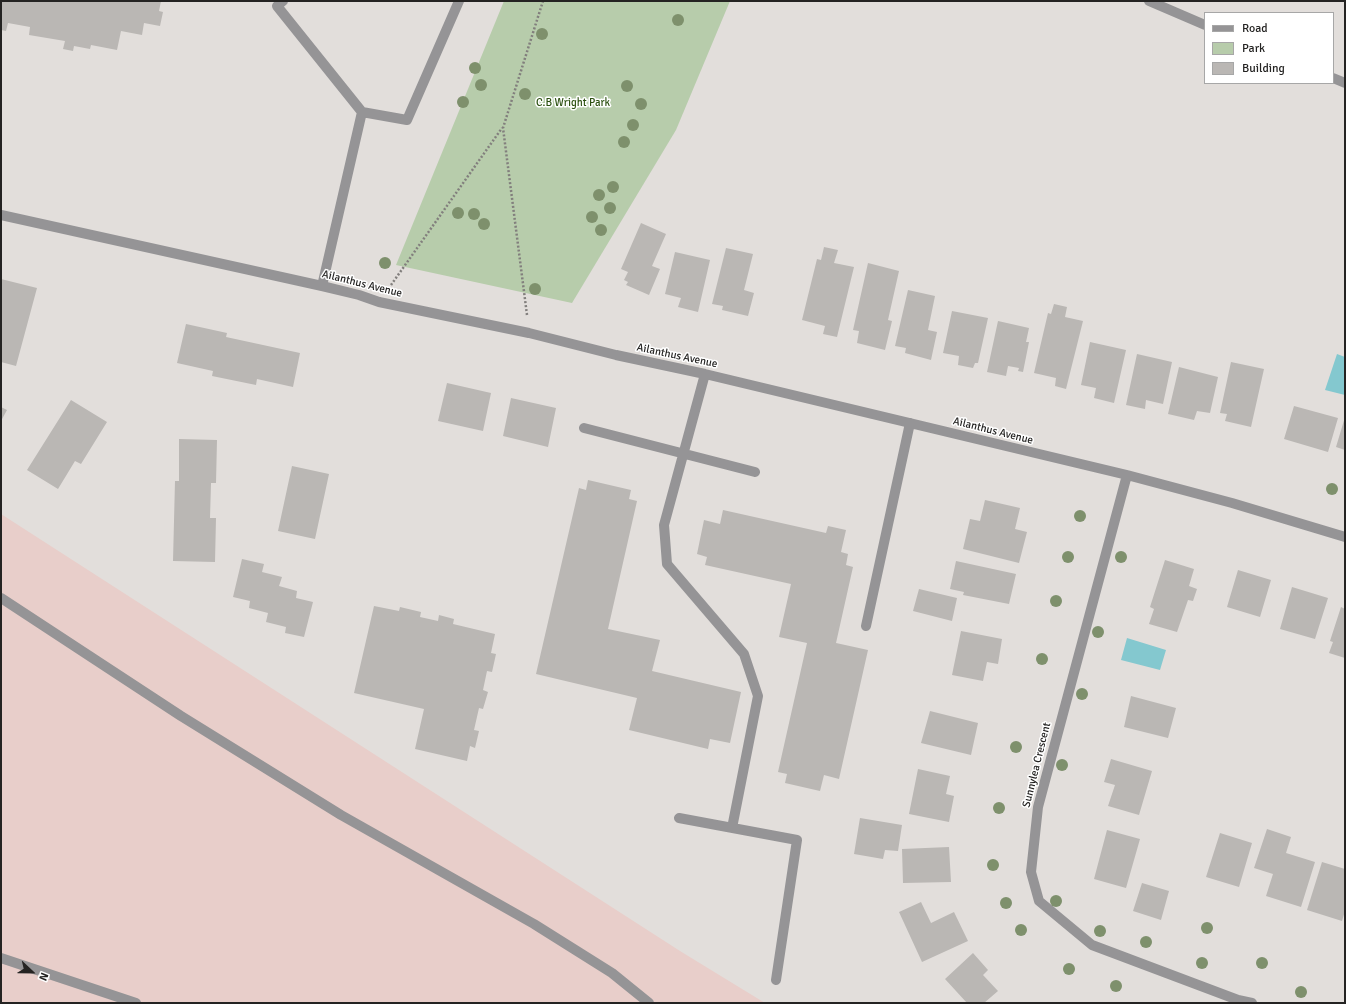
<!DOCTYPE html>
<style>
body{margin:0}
#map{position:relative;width:1346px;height:1004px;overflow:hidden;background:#e2dedb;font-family:Signika,sans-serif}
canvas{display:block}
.frame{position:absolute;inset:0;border:2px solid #242322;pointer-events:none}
.legend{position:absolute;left:1204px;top:12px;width:130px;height:72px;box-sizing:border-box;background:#fff;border:1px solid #a7a7a7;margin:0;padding:5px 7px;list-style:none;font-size:12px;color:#242322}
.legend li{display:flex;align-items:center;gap:8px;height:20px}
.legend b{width:20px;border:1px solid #a7a7a7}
.north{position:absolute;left:12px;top:952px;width:40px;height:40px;-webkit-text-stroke:3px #fff;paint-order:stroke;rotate:112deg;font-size:11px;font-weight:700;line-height:16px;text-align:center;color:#242322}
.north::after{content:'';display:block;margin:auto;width:14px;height:18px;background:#242322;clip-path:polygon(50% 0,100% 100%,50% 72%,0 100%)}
</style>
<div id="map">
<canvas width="1346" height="1004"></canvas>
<div class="frame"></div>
<ul class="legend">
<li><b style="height:5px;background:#959496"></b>Road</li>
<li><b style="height:11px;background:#b7ccab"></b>Park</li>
<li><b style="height:11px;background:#bab7b4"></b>Building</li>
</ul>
<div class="north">N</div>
</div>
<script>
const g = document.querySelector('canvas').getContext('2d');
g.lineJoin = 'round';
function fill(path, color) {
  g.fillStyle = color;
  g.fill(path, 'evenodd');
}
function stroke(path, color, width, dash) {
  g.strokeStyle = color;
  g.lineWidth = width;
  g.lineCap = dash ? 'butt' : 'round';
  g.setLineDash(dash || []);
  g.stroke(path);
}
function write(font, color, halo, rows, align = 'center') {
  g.font = font + ' Signika,sans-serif';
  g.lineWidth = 3;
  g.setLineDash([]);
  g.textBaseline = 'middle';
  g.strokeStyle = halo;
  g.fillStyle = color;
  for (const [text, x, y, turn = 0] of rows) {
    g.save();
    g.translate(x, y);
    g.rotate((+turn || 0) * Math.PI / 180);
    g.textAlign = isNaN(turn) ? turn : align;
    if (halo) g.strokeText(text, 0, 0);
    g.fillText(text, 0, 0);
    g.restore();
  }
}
const commercial = new Path2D(`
 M1,514L680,951L765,1003H1Z`);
const green = new Path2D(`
 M504,1H730L676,130L572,303L396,265Z`);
const water = new Path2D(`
 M1337,354L1345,357V395L1325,390Z
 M1127,638L1166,650L1160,670L1121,660Z`);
const building = new Path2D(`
 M1,1H161L159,11L163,12L160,26L144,23L142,35L121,31L117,50L91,45L90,49L74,46L73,51L63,49L65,41L29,35L30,27L8,23L6,31L1,30Z
 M641,223L666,234L652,266L660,269L649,295L626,285L628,282L624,280L628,272L621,269Z
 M824,247L838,250L834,263L854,267L837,337L823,334L825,326L802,320L817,259L821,260Z
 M726,248L753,254L744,290L754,293L748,316L722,310L723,306L712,304Z
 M675,252L710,260L698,312L678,307L681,298L665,294Z
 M868,263L899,271L888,320L892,321L885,350L857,343L859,331L853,330Z
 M1,279L37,288L16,366L1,362Z
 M908,290L935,296L928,330L937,332L931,360L905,353L906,348L895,346Z
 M1054,304L1067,307L1065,317L1083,321L1066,389L1055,386L1056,378L1034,373L1048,313L1051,314Z
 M952,311L988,318L978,363H975L973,368L958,365L959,356L943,353Z
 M998,321L1029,328L1026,342H1029L1023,372L1018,371L1019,368L1008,366L1006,376L987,372Z
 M186,324L227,333L226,337L300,353L293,387L257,379L256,385L212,376L213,371L177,363Z
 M1090,342L1126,350L1114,403L1094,398L1096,388L1081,385Z
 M1137,354L1172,362L1163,404L1146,400L1145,409L1126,405Z
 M1231,362L1264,369L1251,427L1225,421L1227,414L1220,413Z
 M1179,367L1218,377L1210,413L1197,411L1194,420L1168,414Z
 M447,383L491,393L483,431L438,421Z
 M511,398L556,408L548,447L503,436Z
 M71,400L107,422L81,464L75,461L58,489L27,470Z
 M1294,406L1338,418L1328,452L1284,439Z
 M1,407L7,410L1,421Z
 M1345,417V450L1336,447Z
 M179,439L217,440L216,483H211L210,518H216L215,562L173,561L175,481H179Z
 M292,466L329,474L315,539L278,531Z
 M588,480L631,490L629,499L637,501L608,629L660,640L652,671L741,692L730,743L710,739L708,749L629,730L637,698L536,674L579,488L586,490Z
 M985,500L1020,508L1015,529L1027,532L1019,563L963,549L970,519L980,521Z
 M723,510L826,533L828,526L846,530L841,552L848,554L846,565L853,567L836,643L868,650L839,779L824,775L820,791L785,783L787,774L778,772L807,643L779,637L791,584L705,565L707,557L697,554L704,520L720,524Z
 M242,559L264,564L262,572L282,577L279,586L297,591L296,598L313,602L304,637L285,633L286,627L266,622L268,613L249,608L250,601L233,597Z
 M1165,560L1194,569L1189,586L1197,589L1193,601L1188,600L1177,632L1149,624L1154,609L1150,607Z
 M956,561L1016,574L1009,604L963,595L964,592L950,589Z
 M1238,570L1271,580L1260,617L1227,607Z
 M1292,587L1328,598L1315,639L1280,629Z
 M919,589L957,598L952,621L913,611Z
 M374,606L399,611L400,607L421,612L420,617L438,621L439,615L454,619L453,624L495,634L491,653L496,654L492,672L487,671L483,690L488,692L483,709L479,708L474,730L479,731L475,748L470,746L467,761L415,749L424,709L354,693Z
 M1341,607L1345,609V658L1329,653L1333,642L1330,641Z
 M961,631L1002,639L998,664L987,662L983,681L952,675Z
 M1131,696L1176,708L1168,738L1124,727Z
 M930,711L978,723L971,755L921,743Z
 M1111,759L1152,771L1139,815L1108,806L1115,785L1104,782Z
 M918,769L950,776L946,794L954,796L949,822L909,814Z
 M860,818L902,825L898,851L885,850L883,859L854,854Z
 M1267,829L1291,837L1286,853L1315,862L1301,907L1266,896L1273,874L1254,868Z
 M1107,830L1140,839L1126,888L1094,879Z
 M1220,833L1252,843L1239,887L1206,877Z
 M949,847L951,882L903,883L902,849Z
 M1322,862L1345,869V911L1342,921L1307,910Z
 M1142,883L1169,891L1161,920L1133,911Z
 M921,902L931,923L954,912L968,941L922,962L899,912Z
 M973,953L988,970L983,975L998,991L984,1003H967L945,979Z`);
const path = new Path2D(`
 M391,285L502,128
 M527,315L503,128L543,1`);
const minor = new Path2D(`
 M283,1L277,6L362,112
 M1149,1L1205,25
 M1333,78L1345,83
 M1,215L322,286L359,295L379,302L529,333L616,355L705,374L1127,475L1232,503L1345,537
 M322,286L362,112L407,120L459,1
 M705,374L664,525L667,564L744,654L758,696L732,828
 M584,428L755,472
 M1127,475L1038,807L1031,872L1039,901L1092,945L1238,1000L1252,1003
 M1,598L181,716L341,815L534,924L612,973L649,1003
 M866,626L910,423
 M679,818L797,840L776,980
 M1,958L136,1003`);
const trees = [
 [678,20],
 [542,34],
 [475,68],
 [481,85],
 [627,86],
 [525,94],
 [463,102],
 [641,104],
 [633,125],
 [624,142],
 [613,187],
 [599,195],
 [610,208],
 [458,213],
 [474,214],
 [592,217],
 [484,224],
 [601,230],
 [385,263],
 [535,289],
 [1332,489],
 [1080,516],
 [1068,557],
 [1121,557],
 [1056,601],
 [1098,632],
 [1042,659],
 [1082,694],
 [1016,747],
 [1062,765],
 [999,808],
 [993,865],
 [1056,901],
 [1006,903],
 [1207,928],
 [1021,930],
 [1100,931],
 [1146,942],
 [1202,963],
 [1262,963],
 [1069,969],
 [1116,986],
 [1301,992]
];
const parkNames = [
 ["C.B Wright Park",573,103]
];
const streetNames = [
 ["Ailanthus Avenue",362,284,14],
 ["Ailanthus Avenue",677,356,12],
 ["Ailanthus Avenue",993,431,14],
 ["Sunnylea Crescent",1037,765,-76]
];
fill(commercial, '#e8ceca');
fill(green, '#b7ccab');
fill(water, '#84c8cf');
fill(building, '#bab7b4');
stroke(path, '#827f7d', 2.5, [2, 2]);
stroke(minor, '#959496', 10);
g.fillStyle = '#7e906c';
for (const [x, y] of trees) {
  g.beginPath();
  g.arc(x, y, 6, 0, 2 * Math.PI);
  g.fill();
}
write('11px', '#2d5112', '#fff', parkNames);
write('11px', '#242322', '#fff', streetNames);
</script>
